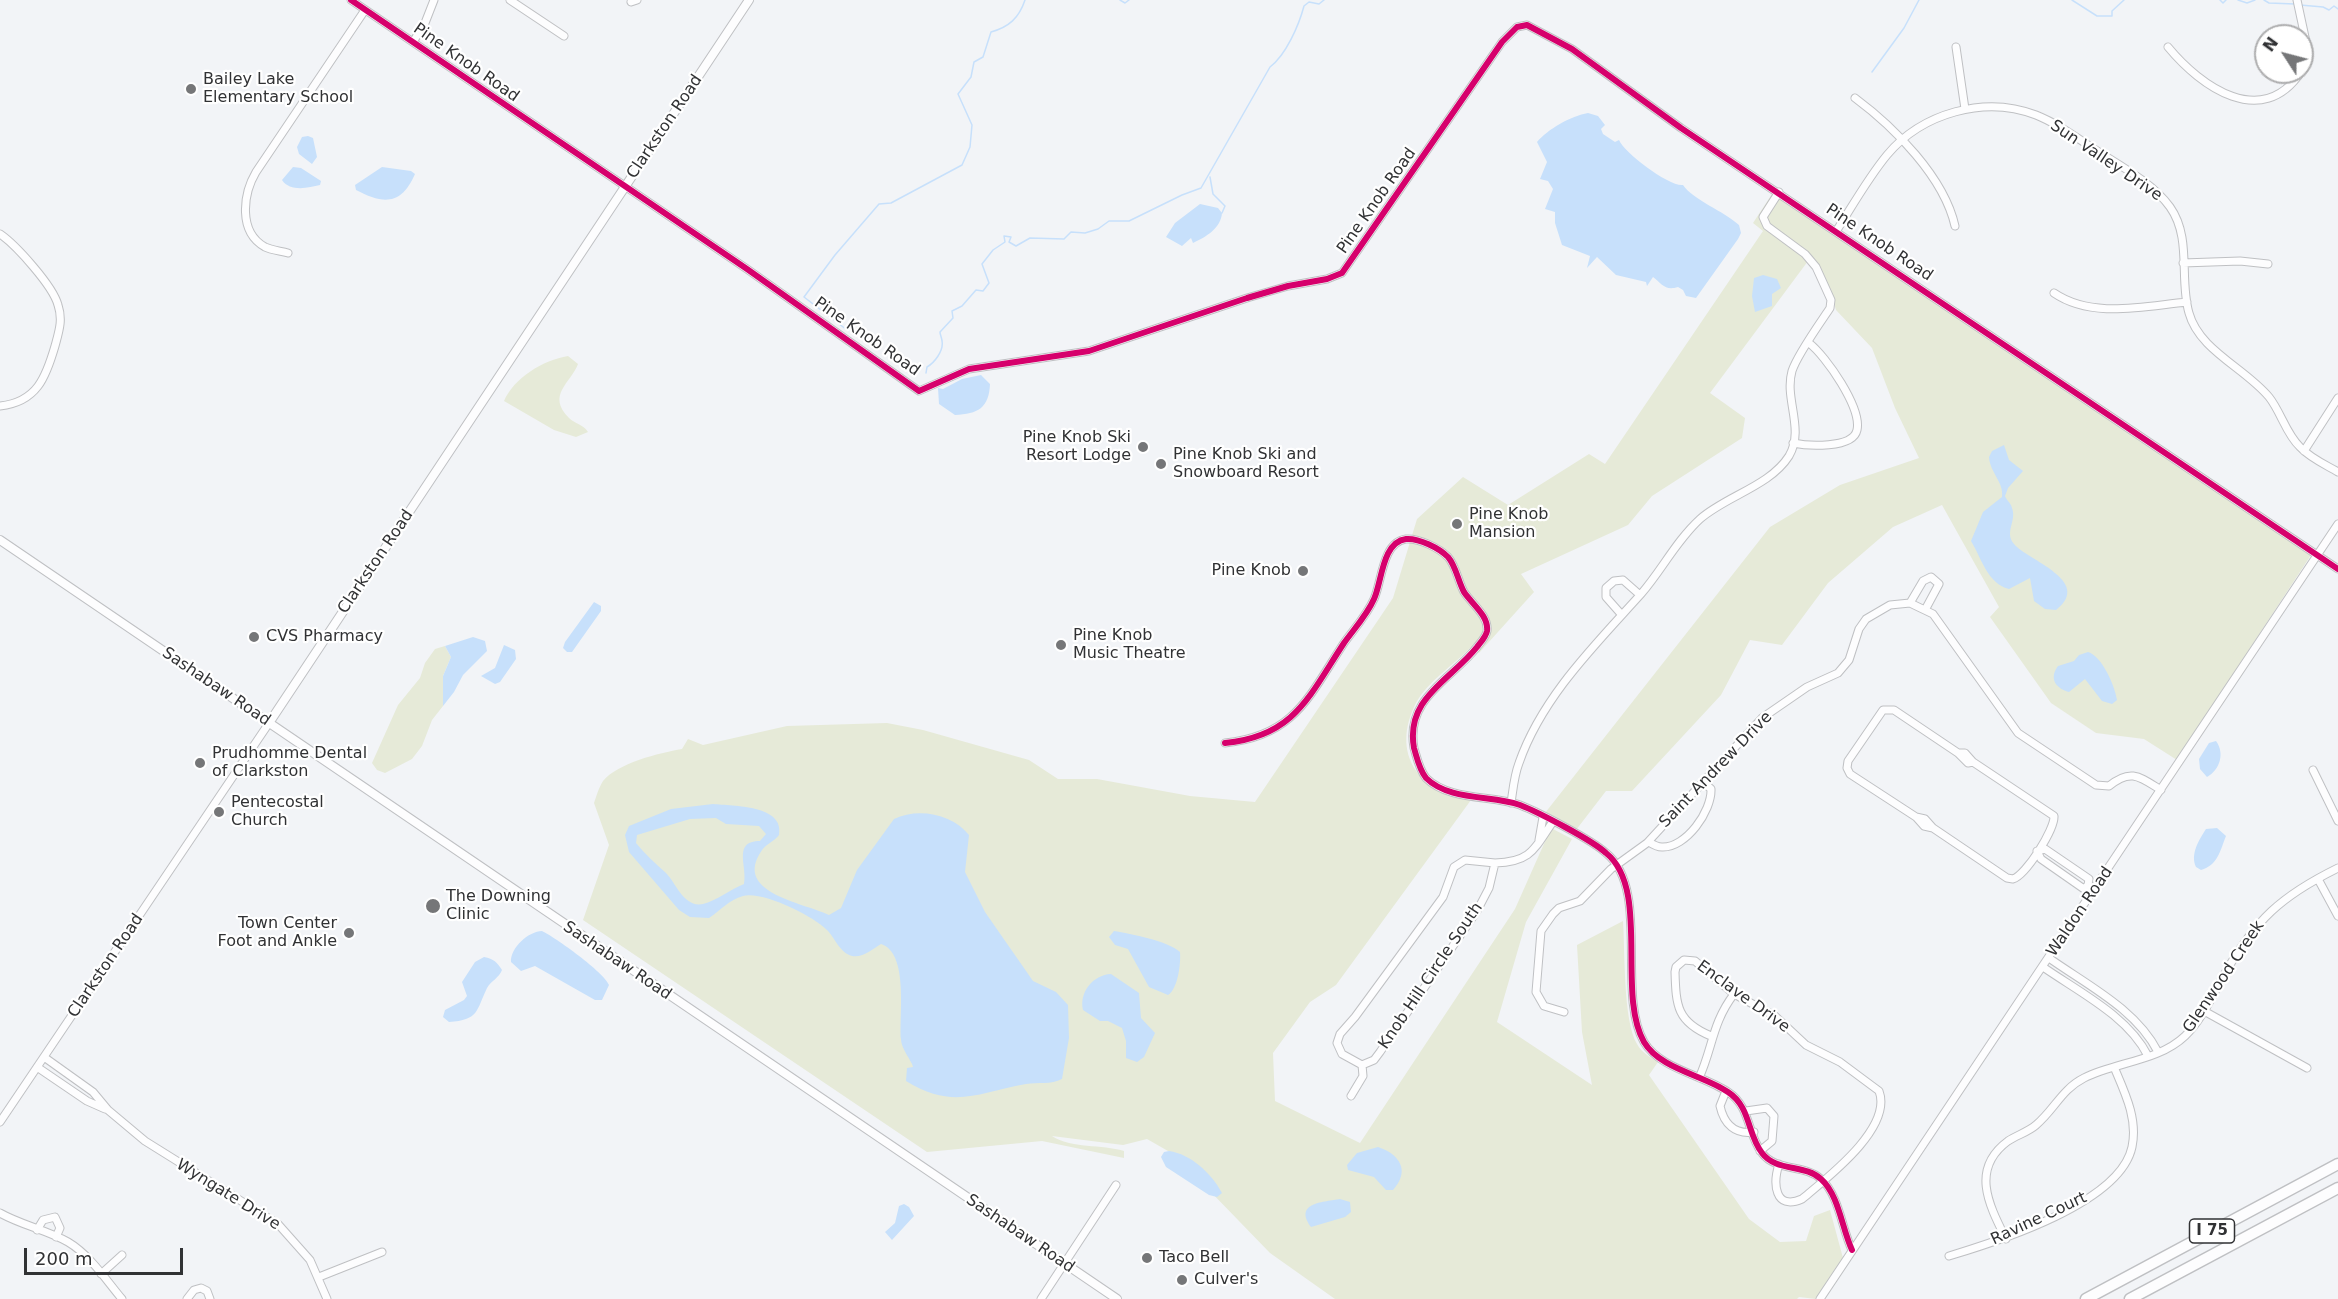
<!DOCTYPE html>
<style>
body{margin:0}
#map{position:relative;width:2338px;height:1299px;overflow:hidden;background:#f2f4f7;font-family:"DejaVu Sans",sans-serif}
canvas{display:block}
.north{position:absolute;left:2254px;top:24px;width:60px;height:60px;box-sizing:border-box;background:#fff;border:2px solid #adadae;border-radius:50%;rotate:306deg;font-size:16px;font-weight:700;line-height:24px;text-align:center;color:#313234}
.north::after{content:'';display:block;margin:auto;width:21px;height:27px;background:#757678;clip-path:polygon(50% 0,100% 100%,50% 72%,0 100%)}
.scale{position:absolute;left:24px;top:1248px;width:159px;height:27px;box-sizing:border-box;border:3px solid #313234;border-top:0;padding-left:8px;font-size:18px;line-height:21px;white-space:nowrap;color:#313234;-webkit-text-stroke:4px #fff;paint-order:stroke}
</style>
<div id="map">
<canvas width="2338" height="1299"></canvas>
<div class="north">N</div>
<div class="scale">200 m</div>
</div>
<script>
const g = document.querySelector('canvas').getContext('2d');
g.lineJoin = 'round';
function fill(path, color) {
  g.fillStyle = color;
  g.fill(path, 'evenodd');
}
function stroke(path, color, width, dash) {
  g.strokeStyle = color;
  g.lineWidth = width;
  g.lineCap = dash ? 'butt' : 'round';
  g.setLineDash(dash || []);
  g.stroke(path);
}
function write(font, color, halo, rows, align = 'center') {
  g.font = font + ' "DejaVu Sans",sans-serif';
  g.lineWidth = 4.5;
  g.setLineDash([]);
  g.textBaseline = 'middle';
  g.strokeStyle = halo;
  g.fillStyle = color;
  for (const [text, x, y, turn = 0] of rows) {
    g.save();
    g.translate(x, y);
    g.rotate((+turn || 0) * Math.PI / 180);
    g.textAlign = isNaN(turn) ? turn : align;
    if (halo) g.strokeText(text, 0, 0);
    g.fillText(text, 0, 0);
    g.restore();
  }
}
const green = new Path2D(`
 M1774,191L2311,555L2177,760L2144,739L2096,733L2051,703L1990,617L1999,607L1942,505L1893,527L1828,583L1782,645L1750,640L1721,695L1632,791H1606L1576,830L1545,813L1770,527L1840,485L1919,458L1895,408L1872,348L1836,310L1831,294L1811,257L1710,393L1745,418L1742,438L1652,496L1628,525L1521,574L1534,592L1479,653L1471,647C1454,665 1428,681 1416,703C1390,754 1419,793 1471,800L1336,985L1310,1002L1273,1053L1275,1101L1360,1143L1515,909L1551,828L1572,839L1526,922L1497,1022L1592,1085L1582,1032L1577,945L1623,921C1625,950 1623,1021 1637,1044C1642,1053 1650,1057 1658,1062L1649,1075L1749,1219L1780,1242L1806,1241L1814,1216L1830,1210L1843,1258L1816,1299L1799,1297L1797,1299H1335L1270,1253L1175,1155L1147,1139L1123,1145L1052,1136C1071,1149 1102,1144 1124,1151V1158L1042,1141L927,1152L583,920L609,845L594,803C596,797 599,787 603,781C618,763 659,753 682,749L688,739L703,745L787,726L887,723L923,730L1029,760L1058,779H1097L1190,796L1255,802L1393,598L1417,519L1463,477L1508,505L1589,454L1605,464L1763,231L1753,223Z
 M568,356L578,364C571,383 546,395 569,418C575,424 583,424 588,432L576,437L554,430L504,401C514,378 543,360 568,356Z
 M445,646L451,657L443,676V706L432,720L422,746L412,759L385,773L377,770L372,763L398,705L420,678L425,663L435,649Z`);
const water = new Path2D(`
 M1588,113L1598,116L1605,125L1601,129L1603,134L1615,142L1619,140C1624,153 1670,187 1683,185C1693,200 1724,211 1739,225L1741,233L1738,239L1696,298L1686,296L1683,290L1678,287C1665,291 1662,284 1653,277L1647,286L1646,282L1616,275L1597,257L1587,268L1590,256L1562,245L1555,223V212L1545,209L1553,189L1548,181L1540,179L1547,162L1537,142C1548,129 1571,116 1588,113Z
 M308,136L313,138L317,157L312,164L299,154L297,147L302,137Z
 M293,167L301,168L321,181L320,185C308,188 290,192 282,180Z
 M382,167L411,171L415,174C401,206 383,204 356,190L355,185Z
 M1200,204L1218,208L1222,213C1221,228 1206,237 1193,243L1191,238L1182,246L1166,237L1175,223Z
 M1763,275L1777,279L1781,288L1772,294V306L1755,312L1752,296L1754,278Z
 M981,375L990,384C989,408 978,414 955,415L939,404L938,388L943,389L962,379Z
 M2004,445L2009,460L2023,471L2008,488L2005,496C2007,501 2011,503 2012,508C2017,521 2004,532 2014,544C2027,560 2094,581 2056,610L2045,609L2034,601L2030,578L2009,589C1987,583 1982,559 1971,541L1983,512L2002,497C2004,482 1990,473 1989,457L1992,451Z
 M594,602L601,606V611L572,652H567L563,648L565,642Z
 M473,637L485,641L487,651L463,675L454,692L443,706V676L451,657L445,646Z
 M504,645L515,650L516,659L500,682L495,684L481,676L495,668Z
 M2088,652C2102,656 2115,686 2117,700L2112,704L2102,701L2085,679L2069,692C2055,688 2049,678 2058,666L2074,661L2079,655Z
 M2216,741C2225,753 2220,770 2207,777L2200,769L2199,759L2209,743Z
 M713,804C733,806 785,805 779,835C775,841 766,844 762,850C732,893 802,902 829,915L841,908L857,870L894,819C918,807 953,814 969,835L965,872L985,912L1033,981L1056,992L1068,1005L1069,1038L1062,1079C1051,1085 1038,1082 1026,1084C976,1093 954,1110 906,1081L907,1068L913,1067L912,1064C908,1056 901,1047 901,1039C899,1015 909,953 881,944C873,949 863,958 852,956C840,953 835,938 827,930C813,916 763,891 743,896C729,900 721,910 709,918L690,917L679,910L629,852L625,835L629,826L671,809ZM716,818L726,824L759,826L766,834L760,841C732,841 748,867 744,884C731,889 716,901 703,904C684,908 676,883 666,873C655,863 645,854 636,843L637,835L690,819Z
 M2217,828L2226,836C2220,851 2218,865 2201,870L2196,867C2190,854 2199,840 2206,829Z
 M542,931C555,937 605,973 609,985L602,1000H595L535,966L521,971L511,962C510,948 529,931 542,931Z
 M1114,931C1131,934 1168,941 1180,952C1181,963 1178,989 1168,995L1149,987L1128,949L1115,945L1109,937Z
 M484,957C494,959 497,962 502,970C499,978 491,981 487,988C476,1011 479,1020 449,1022L443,1017L445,1010L464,1000L467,996L462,982L475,962Z
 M1111,974L1139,993L1141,1018L1155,1033L1144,1057L1137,1062L1126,1058V1041L1122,1028L1108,1021H1100L1083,1010C1079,992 1093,975 1111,974Z
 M1378,1147C1399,1154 1411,1170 1393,1190H1386L1374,1177L1348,1170L1347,1165L1357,1153Z
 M1169,1151C1191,1154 1212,1174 1222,1193L1217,1197L1209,1195L1166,1167L1161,1157L1164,1152Z
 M1340,1199L1350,1202L1351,1212L1345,1217L1311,1227C1293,1202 1325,1202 1340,1199Z
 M904,1204L909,1207L914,1216L892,1240L885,1232L895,1223L899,1206Z`);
const stream = new Path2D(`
 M1120,0L1125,3L1129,0
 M2072,0L2097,16H2112V11L2124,0
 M2220,0L2223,3L2226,0
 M2238,0L2247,3L2255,0
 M2264,0L2269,3L2295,4
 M2300,5L2323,7L2329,10L2334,6L2338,9
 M1872,72L1904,28L1919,0
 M1210,177L1213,194L1225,206L1222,213
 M847,330L804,297L835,255L879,204L891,203L962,165L970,147L972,125L958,94L971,77L974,62L983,57L991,32C1009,27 1019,18 1025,0
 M926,373L927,367C934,363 944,351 942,341C942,338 940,335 940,332L953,318L952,311L962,306L976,290L983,291L989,283L982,264L993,250L1005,242L1004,236L1011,237L1009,242L1016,246L1030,238L1064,239L1071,232L1085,233L1098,229L1109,221H1129L1182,195L1201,188L1270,67C1286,55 1299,25 1304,6L1309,2L1319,4L1324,0`);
const minor = new Path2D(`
 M351,0L747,269L919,391L969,369L1089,351L1247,298L1288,286L1327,279L1342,273L1502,42L1517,27L1527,25L1572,49L1681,128L2338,569
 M510,0L564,36
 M2297,0L2308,51L2302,71
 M631,2L637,0
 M413,42L425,23L434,0
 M1956,47L1965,109
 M2168,47C2201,87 2262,130 2301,72
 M1855,98C1894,127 1944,177 1955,226
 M1837,230C1853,205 1868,178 1887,155C1922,113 1985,95 2036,115C2056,123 2073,135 2091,147C2117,164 2152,182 2170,207C2192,238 2179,279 2189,313C2199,350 2245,368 2269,397C2281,412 2286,434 2300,447C2310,458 2326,465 2338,472
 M0,234C16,245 53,286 58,305C63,320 59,331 55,346C46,377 37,402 0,406
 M288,253C281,251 271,250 265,247C238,232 243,194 256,172L365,10
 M2183,263L2240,261L2268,264
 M2054,293C2092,319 2144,306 2187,302
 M1793,443C1807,446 1853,449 1857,430C1862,408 1826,356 1809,343
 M2304,451L2338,398
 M1910,603L1923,581L1931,577L1939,584L1925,610
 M1621,614L1606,597V588L1614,581L1623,580L1640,595
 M1225,743C1295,736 1309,696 1344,643C1354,629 1367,615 1374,599C1382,582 1382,542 1406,539C1419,538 1439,548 1448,557C1456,566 1458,581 1464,592C1472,604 1489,616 1487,631C1486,637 1480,643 1477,647C1451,680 1405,698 1414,748C1417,758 1419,769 1426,778C1449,801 1492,795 1520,805C1538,812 1592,840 1606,853C1651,889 1616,993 1644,1042C1660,1069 1703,1075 1728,1092C1751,1107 1747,1134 1762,1153C1776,1172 1805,1164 1821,1179C1839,1195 1842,1229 1852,1250
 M2313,770L2338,821
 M1511,803C1513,790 1514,776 1519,763C1542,697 1595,645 1641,594C1662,570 1676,541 1700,519C1726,496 1770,486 1789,456C1805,429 1784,399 1792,371C1797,355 1820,323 1830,308L1831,300L1816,267L1805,254L1767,226L1763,217L1779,192
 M1916,817L1925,819L1933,828L1924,826L1916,817L1850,774L1847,768L1848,761L1883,710H1894L1958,753
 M1933,828L2007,878L2013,879C2026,875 2055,829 2054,816L1973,762L1965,753H1958L1968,763L1973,762
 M1539,840L1543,817
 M1649,842C1652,844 1657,847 1662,847C1686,848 1712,811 1711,789L1703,782
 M2318,879L2338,916
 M2088,885L2084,889L2041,859L2037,851L2045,849L2089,879L2088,885L2095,890
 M2049,958C2087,985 2136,1009 2158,1052
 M2043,967C2079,992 2128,1016 2148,1056
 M2204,1011L2307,1068
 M1564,1012L1544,1006L1536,992L1541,931L1553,914L1559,908L1580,901L1611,869L1647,843L1762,718L1807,687L1838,673L1849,660L1859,629L1866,619L1890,605L1910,603L1933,614L2018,733L2096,785L2109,786C2131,768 2140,777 2161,790
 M1711,1036C1677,1022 1676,1006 1675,972L1676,967L1684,960L1695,961L1734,994L1775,1016L1806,1045L1840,1062L1879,1091C1893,1128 1827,1178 1802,1199C1774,1211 1773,1183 1779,1164
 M44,1057L93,1092L108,1110L145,1141L278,1224L310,1260L327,1299
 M1362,1065L1342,1054L1337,1043L1340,1034L1355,1017L1443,897L1454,867L1465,860L1495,863
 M37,1067L87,1101L105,1109
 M1699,1078C1713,1047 1712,1023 1734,994
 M1726,1091L1720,1106C1724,1124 1735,1135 1754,1132
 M1351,1096L1363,1076L1362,1065L1374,1060L1380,1052L1477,911L1489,888L1495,863C1530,862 1534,850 1552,823
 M1746,1111L1767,1108L1774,1116L1772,1141L1760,1151
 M0,1122L269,723
 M0,1213C21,1225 47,1230 68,1242C90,1255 106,1280 122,1299
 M37,1230L43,1220L55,1217L60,1228L56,1237
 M2006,1239C1989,1205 1970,1169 2008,1141C2017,1135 2028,1132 2036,1125C2054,1110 2062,1089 2084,1078C2116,1062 2159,1061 2185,1036C2202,1020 2212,996 2224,975C2255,920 2281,896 2338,868
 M1949,1256C1999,1241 2120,1203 2132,1147C2138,1119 2125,1093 2114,1067
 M101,1274L122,1255
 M319,1277L382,1252
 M187,1299L194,1290L201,1288L207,1291L210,1299
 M1041,1299L1116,1185
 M1820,1299L2338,524`);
const major = new Path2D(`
 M0,540L1117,1299
 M269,723L749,0`);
const highway = new Path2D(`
 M2086,1299L2338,1164
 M2130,1299L2338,1188`);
const cycleway = new Path2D(`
 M351,0L747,269L919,391L969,369L1089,351L1247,298L1288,286L1327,279L1342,273L1502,42L1517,27L1527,25L1572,49L1681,128L2338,569
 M1225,743C1295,736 1309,696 1344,643C1354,629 1367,615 1374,599C1382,582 1382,542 1406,539C1419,538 1439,548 1448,557C1456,566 1458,581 1464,592C1472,604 1489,616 1487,631C1486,637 1480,643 1477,647C1451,680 1405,698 1414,748C1417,758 1419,769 1426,778C1449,801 1492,795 1520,805C1538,812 1592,840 1606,853C1651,889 1616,993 1644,1042C1660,1069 1703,1075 1728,1092C1751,1107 1747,1134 1762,1153C1776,1172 1805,1164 1821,1179C1839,1195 1842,1229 1852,1250`);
const markers = [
 [191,89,6,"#757678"],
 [1143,447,6,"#757678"],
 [1161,464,6,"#757678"],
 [1457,524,6,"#757678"],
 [1303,571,6,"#757678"],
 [254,637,6,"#757678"],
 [1061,645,6,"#757678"],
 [200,763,6,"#757678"],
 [219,812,6,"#757678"],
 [433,906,8,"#757678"],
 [349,933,6,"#757678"],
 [1147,1258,6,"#757678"],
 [1182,1280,6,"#757678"]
];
const shields = [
 [2212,1231,45]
];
const shieldNames = [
 ["I 75",2212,1231]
];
const streetNames = [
 ["Pine Knob Road",466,63,35],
 ["Clarkston Road",665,127,-56],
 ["Sun Valley Drive",2106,161,34],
 ["Pine Knob Road",1377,201,-55],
 ["Pine Knob Road",1879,243,34],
 ["Pine Knob Road",867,337,35],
 ["Clarkston Road",376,562,-56],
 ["Sashabaw Road",216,687,34],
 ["Saint Andrew Drive",1716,770,-46],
 ["Waldon Road",2080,912,-56],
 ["Sashabaw Road",617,961,34],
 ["Clarkston Road",106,966,-56],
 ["Knob Hill Circle South",1431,976,-56],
 ["Glenwood Creek",2224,977,-56],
 ["Enclave Drive",1743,997,36],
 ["Wyngate Drive",228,1195,32],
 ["Ravine Court",2039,1219,-25],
 ["Sashabaw Road",1020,1234,34]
];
const poiNames = [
 ["Bailey Lake",203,80],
 ["Elementary School",203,98],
 ["Pine Knob Ski",1131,438,"right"],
 ["Resort Lodge",1131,456,"right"],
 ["Pine Knob Ski and",1173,455],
 ["Snowboard Resort",1173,473],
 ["Pine Knob",1469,515],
 ["Mansion",1469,533],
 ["Pine Knob",1291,571,"right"],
 ["Pine Knob",1073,636],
 ["Music Theatre",1073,654],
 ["CVS Pharmacy",266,637],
 ["Prudhomme Dental",212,754],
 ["of Clarkston",212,772],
 ["Pentecostal",231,803],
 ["Church",231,821],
 ["The Downing",446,897],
 ["Clinic",446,915],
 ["Town Center",337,924,"right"],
 ["Foot and Ankle",337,942,"right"],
 ["Taco Bell",1159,1258],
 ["Culver's",1194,1280]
];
fill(green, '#e6ead8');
fill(water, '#c7e0fb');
stroke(stream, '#c7e0fb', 1.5);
stroke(minor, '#bfc0c3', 9);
stroke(major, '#bfc0c3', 10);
stroke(highway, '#bfc0c3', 13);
stroke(minor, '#fdfdfe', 7);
stroke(major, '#fdfdfe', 8);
stroke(highway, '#fdfdfe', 10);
stroke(cycleway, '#d6006c', 6);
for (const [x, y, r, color] of markers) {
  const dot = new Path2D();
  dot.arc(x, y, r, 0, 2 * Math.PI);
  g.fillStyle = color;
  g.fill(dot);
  stroke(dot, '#fff', 2);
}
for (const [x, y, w] of shields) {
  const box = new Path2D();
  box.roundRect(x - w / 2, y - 12, w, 24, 4.5);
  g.fillStyle = '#fff';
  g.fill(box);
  stroke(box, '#313234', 1.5);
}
write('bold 15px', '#313234', null, shieldNames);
write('16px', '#313234', '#fff', streetNames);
write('16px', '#313234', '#fff', poiNames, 'left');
</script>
